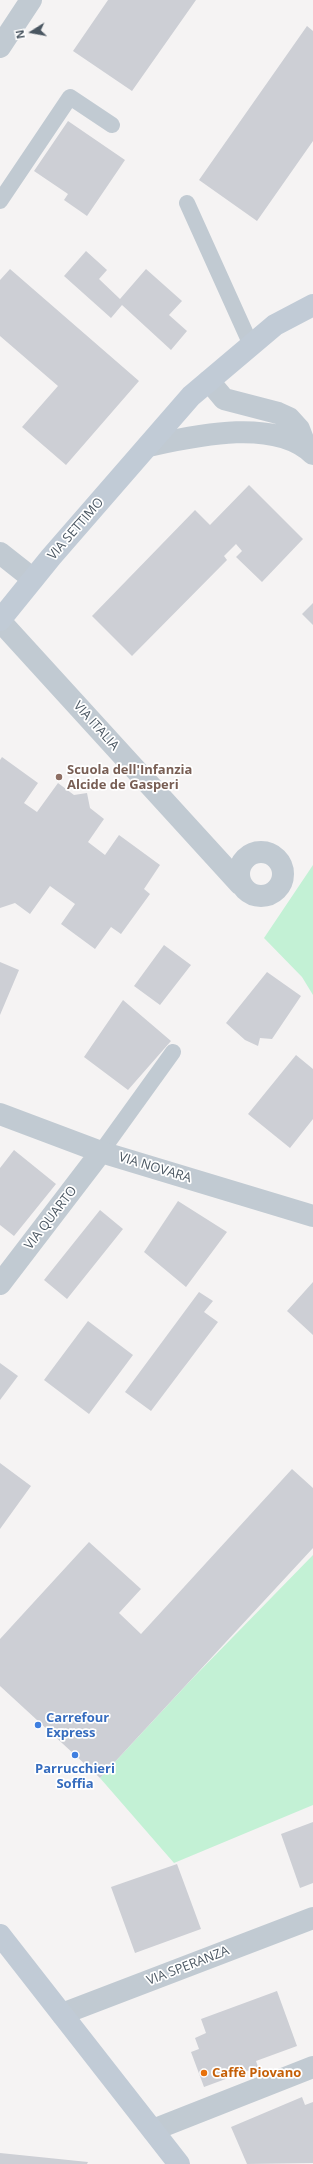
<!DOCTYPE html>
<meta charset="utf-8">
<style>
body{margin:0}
#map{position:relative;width:313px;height:2164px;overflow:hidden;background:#f5f3f3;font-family:"Open Sans",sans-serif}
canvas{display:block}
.north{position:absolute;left:12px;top:12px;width:40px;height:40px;-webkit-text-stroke:3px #fff;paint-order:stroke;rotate:259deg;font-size:11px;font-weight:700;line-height:16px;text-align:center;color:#4a5661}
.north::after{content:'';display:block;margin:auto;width:14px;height:18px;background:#4a5661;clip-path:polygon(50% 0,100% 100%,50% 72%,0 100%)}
</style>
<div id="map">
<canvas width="313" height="2164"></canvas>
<div class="north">N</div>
</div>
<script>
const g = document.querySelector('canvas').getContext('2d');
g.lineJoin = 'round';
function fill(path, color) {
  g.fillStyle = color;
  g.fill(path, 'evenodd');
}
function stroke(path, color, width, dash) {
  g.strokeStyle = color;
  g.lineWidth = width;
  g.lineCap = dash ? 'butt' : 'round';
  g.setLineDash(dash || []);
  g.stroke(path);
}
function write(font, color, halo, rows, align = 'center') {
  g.font = font + ' "Open Sans",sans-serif';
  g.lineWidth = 3.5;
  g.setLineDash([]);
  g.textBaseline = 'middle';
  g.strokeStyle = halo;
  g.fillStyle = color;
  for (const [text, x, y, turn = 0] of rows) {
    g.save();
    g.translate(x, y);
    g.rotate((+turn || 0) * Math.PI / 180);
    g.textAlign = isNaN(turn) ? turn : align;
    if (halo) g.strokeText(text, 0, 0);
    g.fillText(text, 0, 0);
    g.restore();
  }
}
const green = new Path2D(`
 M313,865V995L302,977L264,938Z
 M313,1555V1805L174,1863L100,1778L191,1680Z`);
const building = new Path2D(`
 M108,0H196L132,91L73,51Z
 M307,26L313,31V141L257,221L199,180Z
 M68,121L125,160L87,216L64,200L68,194L34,171Z
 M86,251L107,270L99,279L120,299L146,269L182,301L169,315L187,331L171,350L122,305L111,318L64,276Z
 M10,269L139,381L66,465L22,427L58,386L0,336V280Z
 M249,485L303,539L262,582L236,557L242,551L236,544L224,556L227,560L132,656L92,616L195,510L210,525Z
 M313,603V625L302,614Z
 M2,757L38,783L24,803L37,812L58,783L74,795L87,793L90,808L104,819L88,842L105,855L119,835L160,865L144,889L150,894L121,934L111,927L95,949L61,924L75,904L50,886L30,914L15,903L0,908V760Z
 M164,945L191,965L160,1005L134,986Z
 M0,962L19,970L0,1015Z
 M267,972L301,996L272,1039L260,1038L258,1046L245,1040L226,1023Z
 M123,1000L171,1041L128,1090L84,1057Z
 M296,1055L313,1069V1119L290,1148L248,1114Z
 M14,1150L56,1184L14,1236L0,1225V1168Z
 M178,1201L227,1232L186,1287L144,1252Z
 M100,1210L123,1229L67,1299L44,1280Z
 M313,1282V1335L287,1311Z
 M199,1292L213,1301L204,1312L218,1322L151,1411L125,1392Z
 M88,1321L133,1355L89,1414L44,1380Z
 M0,1363L18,1376L0,1400Z
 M0,1463L31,1486L0,1529Z
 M292,1469L313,1488V1548L100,1778L0,1686V1639L89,1542L141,1589L119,1613L141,1634Z
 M313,1822V1883L300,1888L281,1834Z
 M177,1864L201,1929L135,1953L111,1887Z
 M277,1991L297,2046L256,2061L258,2067L204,2087L191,2052L199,2049L195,2038L206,2033L201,2019Z
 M302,2097L305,2105L313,2102V2163L247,2164L231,2127Z
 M0,2153L88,2162L87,2164H0Z`);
const lane = new Path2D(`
 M0,201L70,97L112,125
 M187,203L251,345
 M101,1152L173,1052`);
const street = new Path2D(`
 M0,47L31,0
 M209,381L224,399L278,413L289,418L299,429L306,447
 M148,446C194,436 275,417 313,454
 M0,553L33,579
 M0,621L240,884
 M239 874a22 22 0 1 1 44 0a22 22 0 1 1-44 0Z
 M0,1114L101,1152L313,1216
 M0,1284L101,1152
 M62,2014L313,1918
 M153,2130L313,2067`);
const secondary = new Path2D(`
 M0,620L51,557L191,396L275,325L313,305
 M0,1935L179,2164`);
const markers = [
 [59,777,4,"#8d6e63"],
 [38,1725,4,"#3f7fe0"],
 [75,1755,4,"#3f7fe0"],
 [204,2073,4,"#e8710a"]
];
const streetNames = [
 ["VIA SETTIMO",76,529,-49],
 ["VIA ITALIA",96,726,48],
 ["VIA NOVARA",155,1168,17],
 ["VIA QUARTO",51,1218,-52],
 ["VIA SPERANZA",188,1966,-21]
];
const educationNames = [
 ["Scuola dell'Infanzia",67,770],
 ["Alcide de Gasperi",67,785]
];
const shopNames = [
 ["Carrefour",46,1718],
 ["Express",46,1733],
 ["Parrucchieri",75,1769,"center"],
 ["Soffia",75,1784,"center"]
];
const foodNames = [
 ["Caffè Piovano",212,2073]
];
fill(green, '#c3f1d5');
fill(building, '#cdcfd5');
stroke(lane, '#c1cad2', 16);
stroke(street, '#c1cad2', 22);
stroke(secondary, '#c1cbd6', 22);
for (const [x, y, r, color] of markers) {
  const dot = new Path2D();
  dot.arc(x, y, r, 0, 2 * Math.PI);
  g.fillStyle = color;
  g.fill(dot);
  stroke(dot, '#fff', 1.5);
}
write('13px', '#4a5661', '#fff', streetNames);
write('bold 13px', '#785e54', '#fff', educationNames, 'left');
write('bold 13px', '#366cbe', '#fff', shopNames, 'left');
write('bold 13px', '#c56008', '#fff', foodNames, 'left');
</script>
